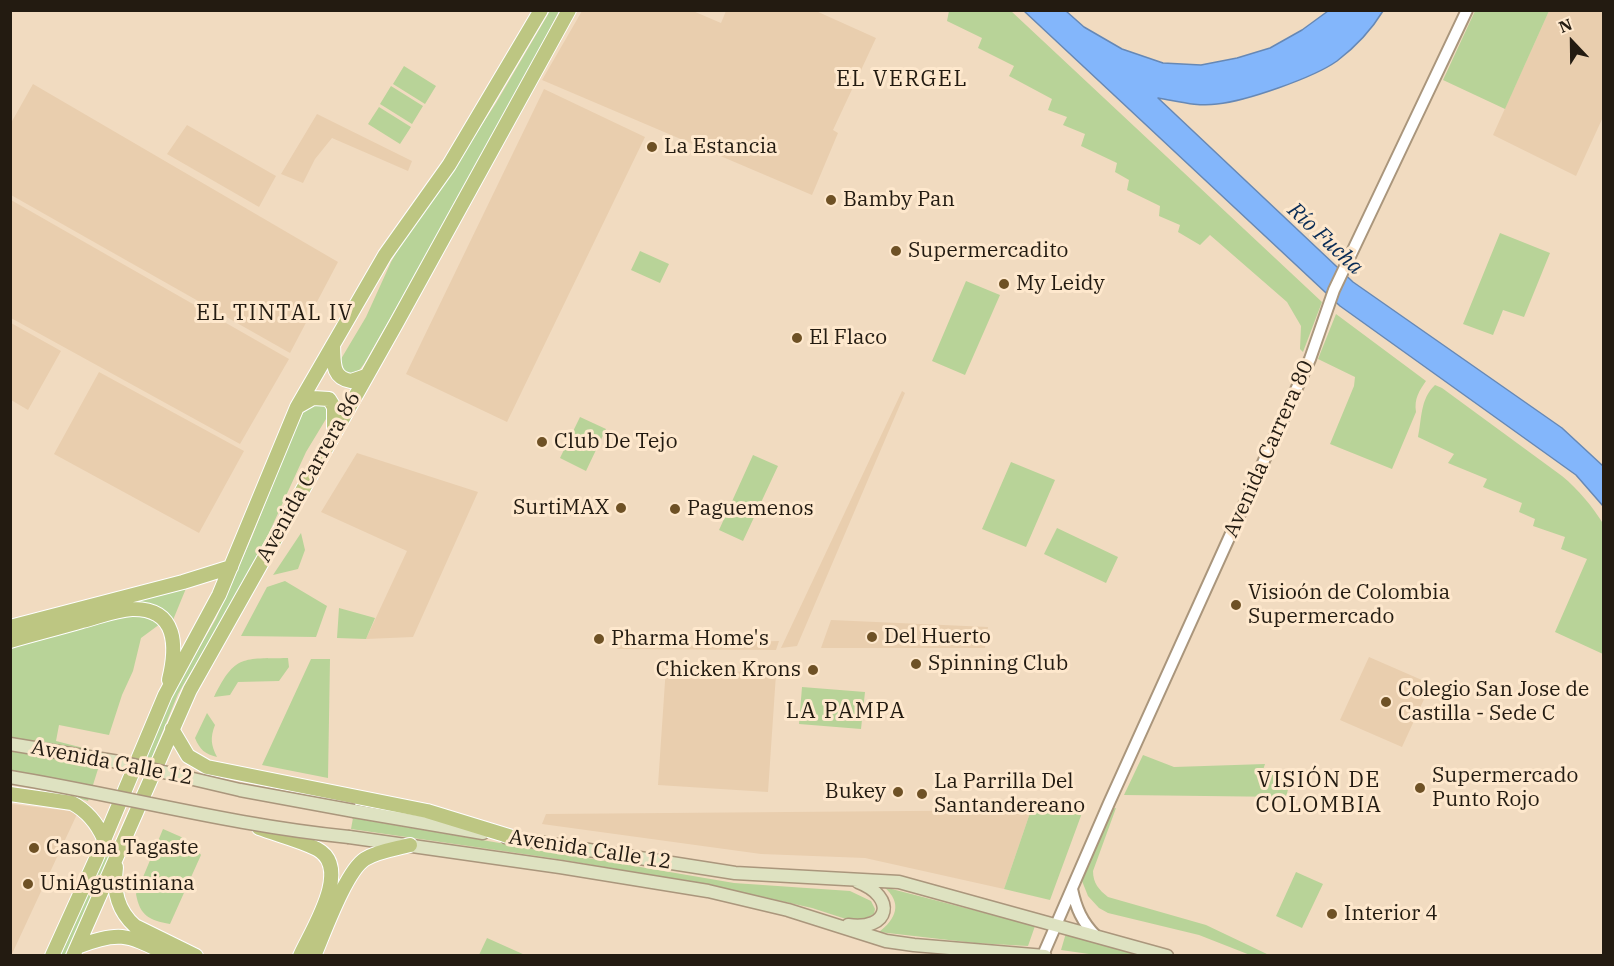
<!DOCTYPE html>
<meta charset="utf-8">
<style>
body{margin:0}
#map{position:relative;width:1614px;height:966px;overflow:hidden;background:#f1dbc0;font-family:"IBM Plex Serif",serif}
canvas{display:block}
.frame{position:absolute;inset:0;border:12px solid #231b11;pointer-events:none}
.north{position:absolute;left:1542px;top:12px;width:60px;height:60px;-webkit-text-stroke:4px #fee8cd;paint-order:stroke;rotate:338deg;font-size:16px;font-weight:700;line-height:24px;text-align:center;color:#231b11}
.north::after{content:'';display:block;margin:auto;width:21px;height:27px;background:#231b11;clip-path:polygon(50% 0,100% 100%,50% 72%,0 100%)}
</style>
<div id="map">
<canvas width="1614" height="966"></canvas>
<div class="frame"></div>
<div class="north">N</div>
</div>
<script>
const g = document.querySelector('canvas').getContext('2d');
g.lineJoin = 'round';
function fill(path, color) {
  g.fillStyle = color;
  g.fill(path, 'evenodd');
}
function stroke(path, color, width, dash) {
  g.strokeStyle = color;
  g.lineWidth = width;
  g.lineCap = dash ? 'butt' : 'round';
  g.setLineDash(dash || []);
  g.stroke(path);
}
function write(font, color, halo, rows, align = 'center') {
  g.font = font + ' "IBM Plex Serif",serif';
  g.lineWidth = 6;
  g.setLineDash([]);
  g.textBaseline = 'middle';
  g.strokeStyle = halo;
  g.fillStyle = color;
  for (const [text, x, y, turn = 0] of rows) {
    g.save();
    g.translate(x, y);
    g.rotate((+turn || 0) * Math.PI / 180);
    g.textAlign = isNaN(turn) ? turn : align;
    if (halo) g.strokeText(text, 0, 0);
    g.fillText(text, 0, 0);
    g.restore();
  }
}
const built = new Path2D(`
 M582,11H693L721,23L726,11H816L876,38L833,130L838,133L812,195L542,80Z
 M1549,11H1603V117L1576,176L1493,135Z
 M33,84L338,262L290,353L11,195V123Z
 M544,89L645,137L507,422L406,374Z
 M317,114L412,161L408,171L332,138L315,159L303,183L281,174Z
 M187,125L276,176L259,207L167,154Z
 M11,200L289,359L240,444L11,318Z
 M11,323L61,351L28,410L11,400Z
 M99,372L244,451L199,533L54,454Z
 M902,391L905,393L797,646L781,648Z
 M357,453L478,492L413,637L366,639L407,551L321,512Z
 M831,620L988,627L985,648H821Z
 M779,641L776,650L617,649L619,645Z
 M1369,657L1431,684L1402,747L1340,720Z
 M666,667L776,674L768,792L658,785Z
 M11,804L78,812L11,956Z
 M1031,810L1004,889L865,858L761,854L542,824L546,814Z`);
const green = new Path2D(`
 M550,11H559L494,136L364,364C358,372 355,376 345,374L339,365L341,359L366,317L391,262L406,236L448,177L496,103Z
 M949,11H1011L1322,302L1303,352L1300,349L1301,326L1287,302L1210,235L1200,245L1178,232L1180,225L1159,216L1160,206L1127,190L1129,180L1115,172L1117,163L1081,146L1085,134L1063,125L1067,117L1048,110L1052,99L1009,76L1014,66L978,48L982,38L947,21Z
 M1475,11H1549L1505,109L1443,80Z
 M404,66L436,86L425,104L393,84Z
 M391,86L423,106L412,124L380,104Z
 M379,107L411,127L400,144L368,124Z
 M1500,233L1550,253L1524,317L1503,310L1493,335L1463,324Z
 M640,251L669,264L660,283L631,270Z
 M966,281L1000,295L965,375L932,361Z
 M1336,314L1426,381C1419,391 1414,399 1416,412L1392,469L1330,444L1354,386L1355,377L1318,359Z
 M1435,385L1442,388L1562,476C1579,490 1592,506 1604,525L1603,654L1555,632L1587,559L1561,549L1565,537L1533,526L1535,519L1519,512L1522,503L1483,487L1487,479L1448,463L1454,454L1418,437C1422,419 1420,399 1435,385Z
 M313,403L327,405L329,414L306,452L258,557L178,694L150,762L144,760L169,700L216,619L252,537L293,434L304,411Z
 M580,417L606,429L586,471L560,458Z
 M753,455L778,466L743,541L719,530Z
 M1011,462L1055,480L1026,547L982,529Z
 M1057,528L1118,557L1106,583L1044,554Z
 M301,533L305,550L298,569L273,575Z
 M285,581L327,606L316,637L241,636L267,587Z
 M187,586L173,620C161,607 148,603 132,604L11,635V632Z
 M339,608L375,618L366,639L337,638Z
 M139,615L160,624L141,638L133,671L122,695L109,735L59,725L56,741L103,753L88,801L66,794L11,784V646L119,616Z
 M288,658L289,667L279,681L238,682L230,695L214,697C235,654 243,659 288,658Z
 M311,659H330L328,778L262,765Z
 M802,687L865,692L861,729L799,724Z
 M207,713L215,725C210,738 211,745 217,757C205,754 200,750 195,738Z
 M1143,755L1174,767L1265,764L1263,770L1290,782L1286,797L1124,795Z
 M1116,808L1093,871C1093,883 1099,890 1108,897L1206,925L1269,955H1250L1199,935L1108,913L1099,908L1088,896L1082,881L1083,870L1110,809Z
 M1031,810L1082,813L1050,900L1004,889Z
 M353,818L734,883L850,891L871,901L875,909L874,914L858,922L849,920L812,908L705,884L551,858L351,829Z
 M163,829C179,836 192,840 201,855L170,924C149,920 140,916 136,894Z
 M108,847L113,848L65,955L60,956Z
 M1296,872L1323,884L1302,928L1276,916Z
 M884,887L1035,926L1028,946L975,943L879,932C896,919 903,903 884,887Z
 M1066,933L1150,955L1103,956L1061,950Z
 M487,938L525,955H479Z`);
const water = new Path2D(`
 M1024,11H1066L1084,27L1122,49L1163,63L1201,65L1237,58L1270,48L1302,30L1328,11H1383C1372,29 1354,48 1337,61C1313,78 1246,101 1217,104C1197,107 1177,101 1158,98L1353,282L1562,428L1603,466V506L1576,475L1340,306Z`);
const tertiary = new Path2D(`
 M1072,889C1076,908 1082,922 1096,936
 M1043,955L1109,803L1310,359L1334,290L1467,10`);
const secondary = new Path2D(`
 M354,811L483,833
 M349,837L560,867L708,891L788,910L886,941L914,945L1045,956
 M506,837L735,873L899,882L1167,956
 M848,925C890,931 897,897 858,882`);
const primary = new Path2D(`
 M333,345C334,361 331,378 351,381L366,376
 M299,406L313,398L329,399L334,407V429
 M10,627L183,582L231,567
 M10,641C34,634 58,628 82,621C98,617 115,610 132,609C178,608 177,647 169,680
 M172,729L188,756L207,767L427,811L515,838
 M10,794L72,803C87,811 97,823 104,839
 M259,828C278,835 299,840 317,849C353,868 311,931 300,956
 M116,867C113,890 117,910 135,926L196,956
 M77,947C122,929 129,936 171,956
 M52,956L96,859L165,695L219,595L297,407L385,255L449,165L541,10
 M73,956L190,690L396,324L569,10
 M314,956C324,933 346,871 365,859C378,851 395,849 410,845`);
const secondaryBridge = new Path2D(`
 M10,744L125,763L240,790L354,811
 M10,777C124,796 235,826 349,837`);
const markers = [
 [652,147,6,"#6e5125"],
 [831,200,6,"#6e5125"],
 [896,251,6,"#6e5125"],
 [1004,284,6,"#6e5125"],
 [797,338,6,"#6e5125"],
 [542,442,6,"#6e5125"],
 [621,508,6,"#6e5125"],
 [675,509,6,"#6e5125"],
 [1236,605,6,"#6e5125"],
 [872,637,6,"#6e5125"],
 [599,639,6,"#6e5125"],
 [916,664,6,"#6e5125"],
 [813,670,6,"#6e5125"],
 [1386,702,6,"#6e5125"],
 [1420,788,6,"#6e5125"],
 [898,792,6,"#6e5125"],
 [922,794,6,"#6e5125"],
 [34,848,6,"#6e5125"],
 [28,884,6,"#6e5125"],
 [1332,914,6,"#6e5125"]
];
const poiNames = [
 ["La Estancia",664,147],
 ["Bamby Pan",843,200],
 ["Supermercadito",908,251],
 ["My Leidy",1016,284],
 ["El Flaco",809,338],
 ["Club De Tejo",554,442],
 ["SurtiMAX",609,508,"right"],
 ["Paguemenos",687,509],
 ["Visioón de Colombia",1248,593],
 ["Supermercado",1248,617],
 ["Del Huerto",884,637],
 ["Pharma Home's",611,639],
 ["Spinning Club",928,664],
 ["Chicken Krons",801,670,"right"],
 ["Colegio San Jose de",1398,690],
 ["Castilla - Sede C",1398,714],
 ["Supermercado",1432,776],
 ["Punto Rojo",1432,800],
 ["La Parrilla Del",934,782],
 ["Santandereano",934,806],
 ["Bukey",886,792,"right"],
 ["Casona Tagaste",46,848],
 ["UniAgustiniana",40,884],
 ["Interior 4",1344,914]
];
const streetNames = [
 ["Avenida Carrera 80",1269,449,-66],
 ["Avenida Carrera 86",309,477,-61],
 ["Avenida Calle 12",112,763,11],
 ["Avenida Calle 12",590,850,9]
];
const neighbourhoodNames = [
 ["EL VERGEL",902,80],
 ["EL TINTAL IV",275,314],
 ["LA PAMPA",846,712],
 ["VISIÓN DE",1319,781],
 ["COLOMBIA",1319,806]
];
const waterNames = [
 ["Río Fucha",1325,239,43]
];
fill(built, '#e9ceae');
fill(green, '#b8d398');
fill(water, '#83b6fb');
stroke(water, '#6688b5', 1.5);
stroke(tertiary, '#aa967c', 14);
stroke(secondary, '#aa967c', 15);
stroke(primary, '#fff', 16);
stroke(tertiary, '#fff', 10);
stroke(secondary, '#dee2c1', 12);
stroke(primary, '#bdc682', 14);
stroke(secondaryBridge, '#aa967c', 15, []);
stroke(secondaryBridge, '#dee2c1', 12);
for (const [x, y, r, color] of markers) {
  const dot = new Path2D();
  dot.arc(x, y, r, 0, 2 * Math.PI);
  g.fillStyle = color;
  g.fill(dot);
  stroke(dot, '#fee8cd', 2);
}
write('21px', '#231b11', '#fee8cd', poiNames, 'left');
write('21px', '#231b11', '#fee8cd', streetNames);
g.letterSpacing = '1.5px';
write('22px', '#231b11', '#fee8cd', neighbourhoodNames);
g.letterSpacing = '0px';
write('italic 22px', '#092c56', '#fee8cd', waterNames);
</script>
